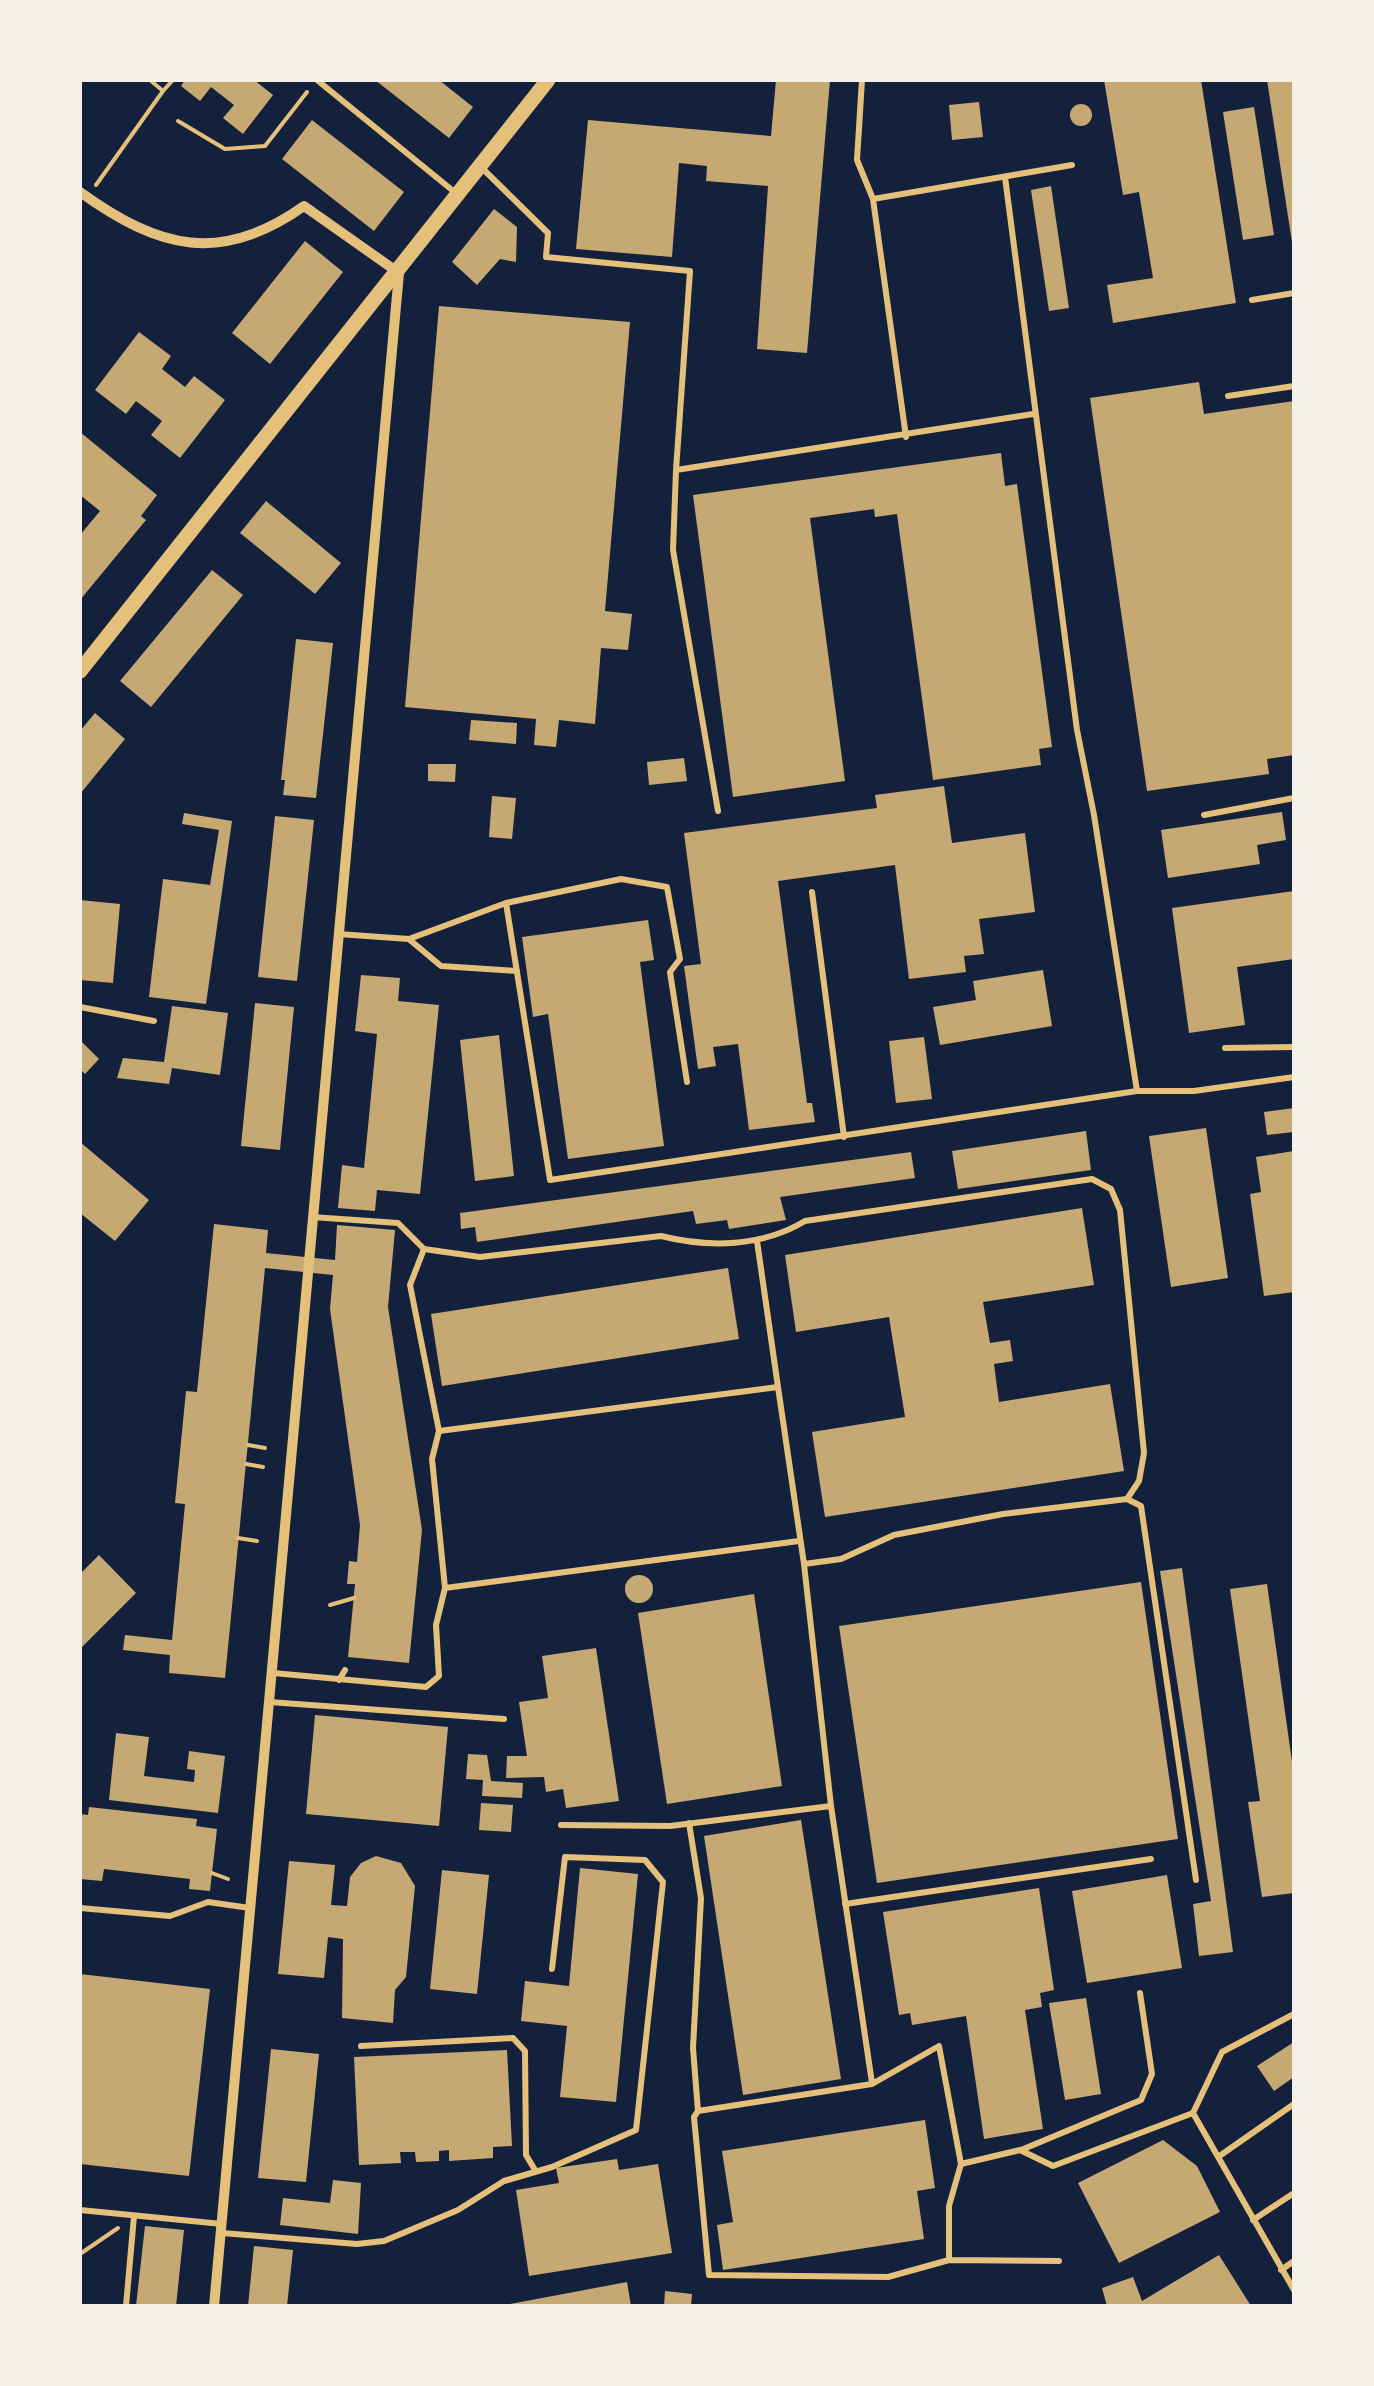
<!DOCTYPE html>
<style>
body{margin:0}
#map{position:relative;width:1374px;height:2386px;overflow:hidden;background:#14213d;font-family:"Golos Text",sans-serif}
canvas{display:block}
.frame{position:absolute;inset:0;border:82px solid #f6f1e7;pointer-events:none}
</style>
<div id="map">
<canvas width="1374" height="2386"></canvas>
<div class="frame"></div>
</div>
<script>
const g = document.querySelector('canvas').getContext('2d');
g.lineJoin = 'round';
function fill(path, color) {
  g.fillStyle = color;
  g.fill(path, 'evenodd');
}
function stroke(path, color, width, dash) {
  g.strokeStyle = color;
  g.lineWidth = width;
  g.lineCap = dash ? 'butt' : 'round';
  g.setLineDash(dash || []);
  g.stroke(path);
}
const building = new Path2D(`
 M185,80H254L273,95L243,134L223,118L234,105L211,87L200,101L181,86Z
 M375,80H439L473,107L449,138Z
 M776,80H830L807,353L757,349L768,186L706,181L707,166L679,163L672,257L576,249L588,120L771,136Z
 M1104,80H1201L1236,303L1113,323L1107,285L1153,278L1139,192L1123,195Z
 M1267,80H1294V241L1292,242Z
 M979,102L983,137L952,140L949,105Z
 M1070 115a11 11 0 1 1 22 0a11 11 0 1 1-22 0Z
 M1254,107L1274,235L1243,240L1223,112Z
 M312,120L404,192L374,231L282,159Z
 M1051,186L1069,308L1049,311L1031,190Z
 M494,209L517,227L516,262L500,259L477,285L452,262Z
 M305,241L343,272L270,364L232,333Z
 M439,306L630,322L605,611L632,614L628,650L601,648L595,724L559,720L556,747L534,745L536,719L405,707Z
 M139,332L171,356L162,369L185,387L194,376L225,400L180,458L151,435L162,421L136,401L126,414L95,390Z
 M1199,382L1204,414L1294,401V755L1267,759L1269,774L1147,791L1090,398Z
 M80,432L157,495L141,516L146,520L80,600V535L100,511L80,495Z
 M1001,453L1005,486L1017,484L1052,747L1039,749L1041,765L933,780L897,514L875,517L874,509L810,518L845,781L733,797L693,495Z
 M266,501L341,563L315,594L240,533Z
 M212,570L243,595L151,707L120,681Z
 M296,639L333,643L316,798L283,795L285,780H281Z
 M95,713L125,739L80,794V731Z
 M471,720L517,723L516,744L469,740Z
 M684,758L687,781L649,785L647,762Z
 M428,764H456L455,782L428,781Z
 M944,786L952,843L1025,833L1035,912L979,919L984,954L964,956L966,972L909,979L895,865L778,881L807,1103H812L815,1122L749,1130L738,1044L713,1047L716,1066L698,1069L684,966L701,964L684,833L877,808L875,795Z
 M492,796L516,798L512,839L489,837Z
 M1282,812L1286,840L1257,845L1260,864L1168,878L1161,830Z
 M184,813L232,821L206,1004L149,997L163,879L210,885L219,830L182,824Z
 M275,816L314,820L297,981L258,977Z
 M1294,891V959L1237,967L1245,1025L1189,1033L1172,908Z
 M80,900L120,904L113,983L80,980Z
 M648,920L654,960L640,962L664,1146L568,1159L548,1014L533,1017L522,937Z
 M1043,970L1052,1026L940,1045L933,1007L976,1000L973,981Z
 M361,975L400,978L398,1001L439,1005L420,1194L377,1190L375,1211L338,1208L342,1165L364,1168L377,1034L355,1031Z
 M255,1003L294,1007L280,1150L241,1146Z
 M172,1006L228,1013L220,1075L172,1068L169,1084L117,1078L123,1058L164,1062Z
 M499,1035L514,1176L475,1181L460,1040Z
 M924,1037L932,1099L896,1103L889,1041Z
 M80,1040L99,1059L85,1074L80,1069Z
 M1294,1108V1132L1267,1135L1264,1112Z
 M1206,1128L1228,1278L1171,1287L1149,1136Z
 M1086,1131L1091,1170L958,1189L952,1151Z
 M80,1142L149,1200L115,1241L80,1213Z
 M1294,1151V1292L1264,1296L1250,1194L1261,1192L1256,1157Z
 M911,1152L915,1178L780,1197L786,1220L729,1229L727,1220L696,1224L693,1211L477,1242L475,1227L461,1229L460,1213Z
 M1082,1208L1094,1285L983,1302L990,1343L1010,1340L1013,1361L994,1364L999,1402L1110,1384L1124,1471L825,1517L812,1432L905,1417L889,1317L796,1332L785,1255Z
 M214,1224L268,1230L266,1253L335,1260L337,1225L395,1230L388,1307L422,1530L409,1663L348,1657L355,1584H347L349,1561L357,1562L360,1525L330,1309L333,1275L265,1268L225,1678L169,1673L170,1655L123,1650L125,1635L172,1640L185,1504L175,1503L186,1391L197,1392Z
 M728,1268L739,1339L442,1386L431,1314Z
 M99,1555L136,1593L80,1649V1574Z
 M1182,1568L1233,1952L1199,1956L1193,1904L1211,1901L1160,1571Z
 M625 1589a14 14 0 1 1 28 0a14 14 0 1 1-28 0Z
 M1141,1582L1178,1839L877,1883L839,1626Z
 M1267,1584L1294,1776V1893L1262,1897L1248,1802L1260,1801L1230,1589Z
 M754,1594L782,1786L667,1804L638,1613Z
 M596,1648L619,1801L566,1808L563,1789L546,1792L544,1777L506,1778L507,1756H527L519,1702L548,1698L542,1656Z
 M315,1715L448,1727L439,1826L306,1814Z
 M116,1733L149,1737L144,1776L194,1782L195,1770L187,1769L189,1751L225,1756L218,1813L109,1800Z
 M468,1754L487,1755L491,1781L523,1783L522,1798L482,1796L483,1780L466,1779Z
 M481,1803L513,1805L511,1832L479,1830Z
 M89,1807L197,1819L196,1826L217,1829L210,1891L189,1889L190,1879L104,1869L102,1881L80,1879V1814L88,1815Z
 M801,1820L841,2079L743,2095L704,1836Z
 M376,1856L401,1863L415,1886L406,1977L395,1990L393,2023L342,2018L343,1939L328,1937L324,1978L278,1974L289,1861L335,1865L331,1905L347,1906L350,1877L361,1863Z
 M580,1868L638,1874L616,2102L560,2097L567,2026L521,2021L525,1981L569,1986Z
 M442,1870L489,1875L477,1994L430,1989Z
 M1167,1875L1182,1968L1087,1983L1072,1891Z
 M1039,1888L1054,1990L1040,1993L1042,2007L1025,2010L1043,2129L984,2139L966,2016L912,2025L910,2013L899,2015L883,1912Z
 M80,1974L210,1989L189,2176L80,2164Z
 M1086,1998L1101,2094L1065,2100L1049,2003Z
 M1294,2042V2077L1274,2091L1257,2066Z
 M271,2049L319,2054L306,2182L258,2178Z
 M507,2050L512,2146L493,2147V2158L449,2161V2150L439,2151V2161L416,2162L415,2152H400L401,2163L359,2165L354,2057Z
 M925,2120L935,2188L917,2191L924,2239L723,2270L717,2225L733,2222L722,2151Z
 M1163,2140L1197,2166L1220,2212L1119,2263L1078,2183Z
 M617,2159L619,2170L658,2164L672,2253L529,2276L516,2190L559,2183L556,2168Z
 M333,2180L361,2183L358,2234L280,2225L283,2198L330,2203Z
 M145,2226L184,2230L176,2306H136Z
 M254,2246L293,2250L287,2306H248Z
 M1219,2255L1251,2306H1107L1102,2288L1133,2277L1142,2301Z
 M627,2282L631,2306H510V2304Z
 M665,2291L692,2294L691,2306H664Z`);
const path = new Path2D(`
 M150,80L163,91L173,80
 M178,121L225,149L265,146L307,92
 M96,185L163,91
 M248,1445L265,1448
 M246,1464L263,1467
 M238,1538L257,1541
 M330,1605L354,1598
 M212,1873L228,1879
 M80,2254L118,2228`);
const service = new Path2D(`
 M317,80L457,194
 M862,80L857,160L873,199L906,437
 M481,167L548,233L546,257L690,271L676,470L1033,414
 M1005,177L1077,730L1094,815L1137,1091
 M873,199L1072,165
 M1252,300L1294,293
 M1228,396L1294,386
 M676,470L673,550L718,811
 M1204,815L1294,798
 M812,892L844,1137
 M338,934L409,939L506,903
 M410,940L441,966L517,971
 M80,1007L154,1021
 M1225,1048L1294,1047
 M687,1082L670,972L680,959L667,887L621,879L506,903L550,1180L1137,1091H1194L1294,1077
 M312,1217L398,1223L424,1249L480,1257L661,1236C709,1248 762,1247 805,1221L1092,1179L1111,1189L1120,1210L1144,1453L1139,1481L1127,1499L1003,1514L894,1535L841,1559L804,1564L778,1387L439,1431L410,1285L424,1249
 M757,1241L778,1387
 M439,1431L432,1459L445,1588L799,1541
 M1127,1499L1141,1506L1196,1880
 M804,1564L831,1806L872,2083
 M273,1673L426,1687L439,1676L436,1625L445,1588
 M339,1680L345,1670
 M269,1702L504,1719
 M689,1823L701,1898L693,2048L698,2111L694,2117L709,2275L888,2277L949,2260V2206L961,2164L939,2046L872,2084L698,2111
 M561,1825L670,1826L831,1806
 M845,1904L1151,1859
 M80,1908L170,1916L208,1902L250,1908
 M361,2046L513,2038L525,2051L526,2155L535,2170
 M1193,2113L1294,2290
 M1021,2150L1141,2100L1152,2074L1140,1993
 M1218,2157L1294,2104
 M961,2164L1020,2150L1053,2166L1193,2113L1222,2052L1294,2014
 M80,2210L222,2224
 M1253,2220L1294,2193
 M222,2233L357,2244L384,2241L458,2210L504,2181L552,2167L636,2130L663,1882L645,1860L565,1857L552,1969
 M949,2260L1059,2261
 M1281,2270L1294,2261
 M126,2306L134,2216`);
const minor = new Path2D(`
 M80,192C159,249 221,265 304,206L399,273L214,2306`);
const tertiary = new Path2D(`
 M80,671L548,80`);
fill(building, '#c6a872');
stroke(path, '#e5c07b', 4);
stroke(service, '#e5c07b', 6);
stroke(minor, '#e5c07b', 10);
stroke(tertiary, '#e5c07b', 15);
</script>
